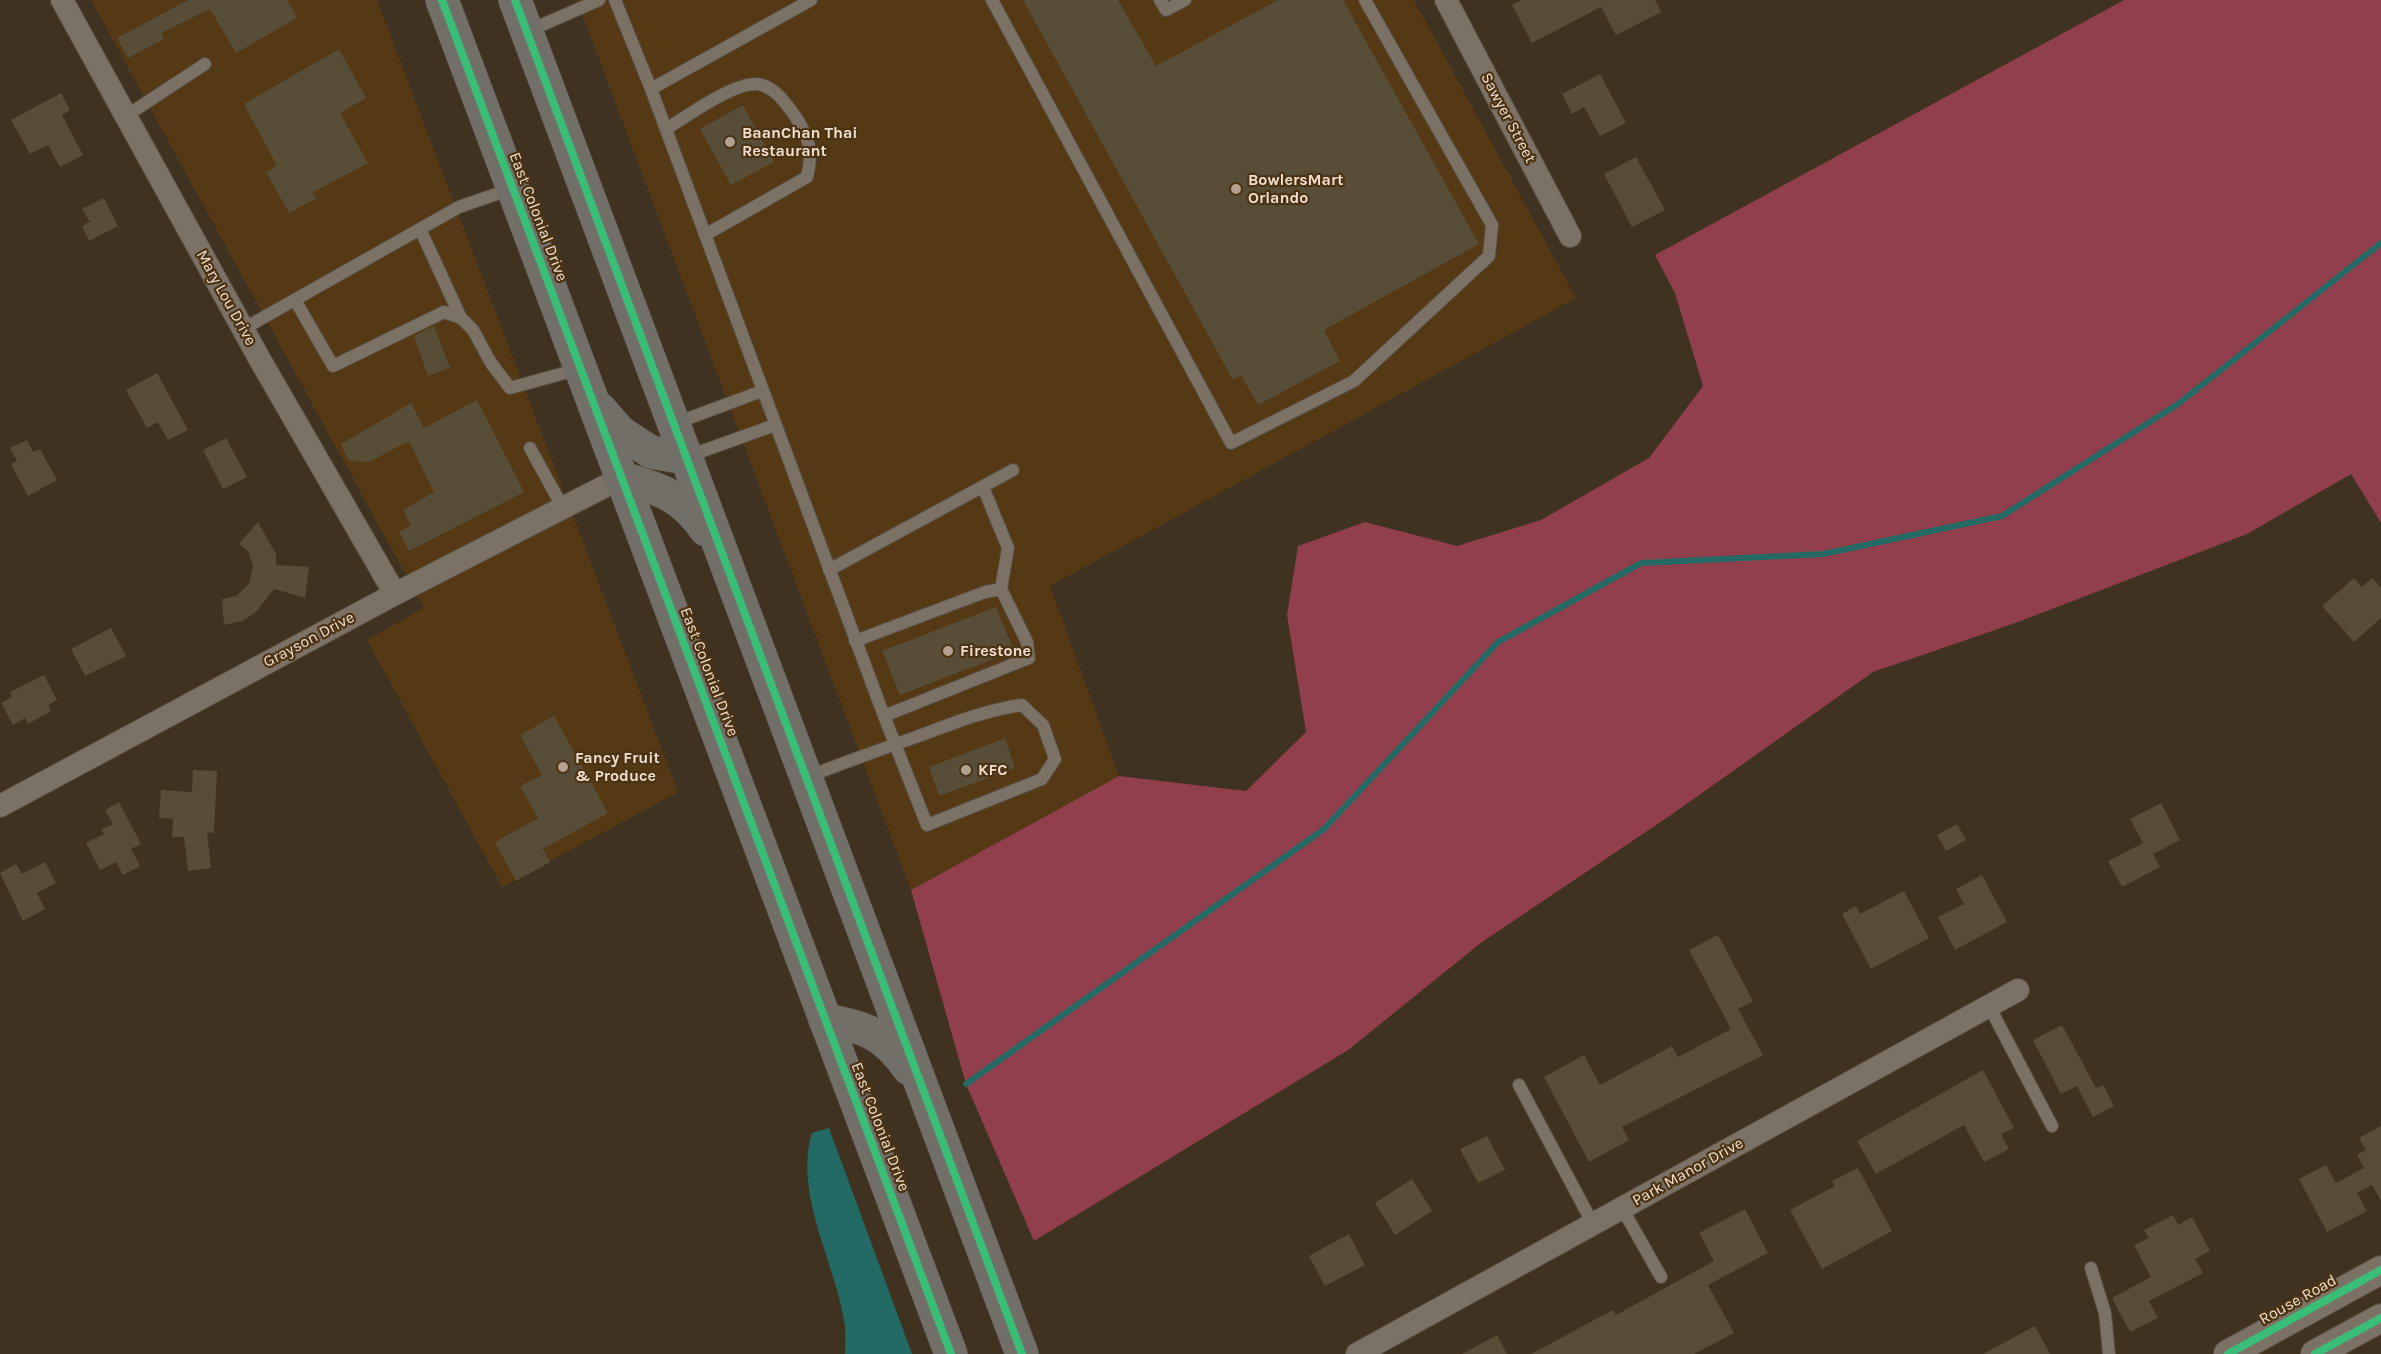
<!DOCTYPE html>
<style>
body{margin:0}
canvas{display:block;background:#3f3221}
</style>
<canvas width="2381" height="1354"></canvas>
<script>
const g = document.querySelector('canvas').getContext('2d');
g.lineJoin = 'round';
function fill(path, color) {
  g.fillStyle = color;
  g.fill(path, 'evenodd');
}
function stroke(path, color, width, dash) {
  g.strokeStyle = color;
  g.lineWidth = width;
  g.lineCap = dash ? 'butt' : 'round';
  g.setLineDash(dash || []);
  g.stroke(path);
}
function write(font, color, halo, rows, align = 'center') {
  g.font = font + ' Karla,sans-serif';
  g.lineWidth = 4.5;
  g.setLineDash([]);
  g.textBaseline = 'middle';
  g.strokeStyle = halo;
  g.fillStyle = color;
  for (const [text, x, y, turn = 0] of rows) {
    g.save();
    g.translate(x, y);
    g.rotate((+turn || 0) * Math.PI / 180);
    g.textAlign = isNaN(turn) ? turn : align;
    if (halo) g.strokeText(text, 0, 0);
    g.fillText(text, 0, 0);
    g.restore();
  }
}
const built = new Path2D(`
 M91,0H377L678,792L502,887L367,640L424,608Z
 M577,0H1414L1576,298L1050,586L1119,776L911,890Z`);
const forest = new Path2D(`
 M2124,0H2381V523L2351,474L2247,534L2018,622L1873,672L1668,817L1482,942L1348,1050L1034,1241L966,1084L911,890L1119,776L1246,791L1306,732L1287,615L1298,546L1365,522L1457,546L1541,520L1649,458L1703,386L1675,293L1655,255Z`);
const water = new Path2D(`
 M829,1128L912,1354H845C845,1345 846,1335 845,1326C837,1265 793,1195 812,1133Z`);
const stream = new Path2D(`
 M966,1084L1324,829L1498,642L1641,563L1823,554L2002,516L2178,404L2381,243`);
const building = new Path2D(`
 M188,0H287L297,18L236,53L210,9L161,33L164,39L128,58L117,38Z
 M1023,0H1118L1156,66L1278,0H1343L1479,244L1324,330L1340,361L1258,405L1241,375L1233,380Z
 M1521,0H1655L1661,12L1616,35L1601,7L1532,43L1512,5Z
 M339,49L366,98L340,113L368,163L312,193L317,198L289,213L266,172L277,166L244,104Z
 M1600,74L1626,123L1600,136L1584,107L1572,114L1562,94Z
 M61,93L70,110L62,115L83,155L60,167L48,145L30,154L11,120Z
 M743,105L774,162L731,185L700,129Z
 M1636,157L1665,210L1632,227L1604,174Z
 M104,198L118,226L89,241L82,226L90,222L82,209Z
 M434,326L450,368L428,376L414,336Z
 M157,373L188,430L168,440L158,422L147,428L126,390Z
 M477,400L524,492L409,551L399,532L411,525L403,510L434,492L409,441L369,462L349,461L341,444L411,403L424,428Z
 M226,438L247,477L223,489L203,450Z
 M27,440L33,452L40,449L57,480L28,496L11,464L17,461L10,448Z
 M258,522L276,554V565L309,567L305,598L274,589L256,612L242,621L224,625L222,599L236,596L249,584L253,565L248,551L239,544Z
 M2354,578L2362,587L2372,578L2381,588V618L2354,642L2322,606Z
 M996,607L1014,651L900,695L882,651Z
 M111,628L126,656L85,676L71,649Z
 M44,675L57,700L48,705L51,711L28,724L25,718L13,725L1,703L12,697L10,692Z
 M554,716L608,813L543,849L550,862L516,881L495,842L538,818L520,786L542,775L520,735Z
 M1005,738L1015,768L939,796L929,767Z
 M193,770L217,771L214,833L207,832L211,868L188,871L184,837H172L173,819L159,818L161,790L192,792Z
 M119,802L141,844L131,849L140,866L123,875L116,862L100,870L86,843L104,834L101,830L113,824L105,810Z
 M2161,803L2180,840L2153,854L2160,867L2122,887L2108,861L2143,843L2130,819Z
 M1957,824L1966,840L1946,851L1937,835Z
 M45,862L56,883L37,893L45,909L23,921L0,873L16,864L22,874Z
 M1982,875L2007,922L1955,950L1938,917L1964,904L1956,889Z
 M1904,891L1929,938L1871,969L1842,914L1856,906L1860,914Z
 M1718,935L1753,1001L1738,1009L1763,1055L1622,1127L1629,1140L1589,1162L1544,1077L1584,1055L1600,1085L1672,1046L1678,1057L1731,1029L1689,950Z
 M2062,1025L2096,1088L2103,1085L2114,1106L2093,1117L2077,1086L2061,1094L2033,1040Z
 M1983,1070L2014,1128L2001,1134L2009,1149L1984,1162L1964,1125L1876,1174L1857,1141Z
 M2381,1126V1201L2372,1185L2357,1193L2367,1211L2327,1232L2299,1179L2326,1165L2336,1183L2364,1168L2357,1155L2366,1150L2359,1138Z
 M1487,1136L1505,1170L1478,1183L1460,1149Z
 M1858,1168L1892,1231L1822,1269L1790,1210L1835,1186L1832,1181Z
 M1412,1179L1432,1211L1395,1235L1375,1203Z
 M1745,1209L1768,1253L1708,1285L1734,1333L1694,1354H1531L1613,1310L1616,1315L1714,1261L1699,1233Z
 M2173,1215L2178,1225L2192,1217L2210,1251L2195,1259L2203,1273L2149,1301L2158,1318L2130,1332L2112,1298L2151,1277L2134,1245L2149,1238L2144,1230Z
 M1349,1234L1365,1265L1325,1286L1309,1256Z
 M2035,1326L2050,1354H1983Z
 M1497,1335L1507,1354H1462Z`);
const service = new Path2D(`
 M615,0L651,89L884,716L927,825L1042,779L1055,759L1043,725L1022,705C985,710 951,724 916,737C879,750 843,763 807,777
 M992,0L1231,443L1354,381L1489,256L1492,225L1365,0
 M1160,0L1166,10L1185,0
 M528,31L599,0
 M651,89L811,0
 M126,116L205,64
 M666,129C686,117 734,82 757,84C775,86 786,104 795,116C810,138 813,153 807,177L705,235
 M295,300L333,366L444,312L461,318L473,330L491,363L510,388L579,369
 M461,318L420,229L459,207L511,189
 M243,329L420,229
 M676,423L762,391
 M530,448L563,508
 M686,457L775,425
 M983,487L1008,548L1001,589
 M829,570L1013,470
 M855,641L985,592L1001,589L1027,642L1029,658L884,716
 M1989,1006L2052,1126
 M1519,1085L1593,1224
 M1622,1208L1661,1277
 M2091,1268L2105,1313L2109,1354`);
const minor = new Path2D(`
 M62,0L259,358L395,594
 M1446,0L1570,236
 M0,806L395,594L621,478
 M1357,1354L2018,990`);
const tertiary = new Path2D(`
 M2228,1354L2381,1270
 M2315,1354L2381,1318`);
const trunk = new Path2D(`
 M442,0L951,1354
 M515,0L1022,1354
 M600,409L620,432L651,452L685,458
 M621,478C660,489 682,495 706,530
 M825,1020C866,1027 885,1034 909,1069`);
const cycleway = new Path2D(`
 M442,0L951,1354
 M515,0L1022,1354
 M2228,1354L2381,1270
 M2315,1354L2381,1318`);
const markers = [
 [730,142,6,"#b1a291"],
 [1236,189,6,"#b1a291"],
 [948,651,6,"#b1a291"],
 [563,767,6,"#b1a291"],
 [966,770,6,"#b1a291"]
];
const streetNames = [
 ["Sawyer Street",1508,118,62],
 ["East Colonial Drive",538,217,69],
 ["Mary Lou Drive",226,298,61],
 ["Grayson Drive",309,640,-28],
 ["East Colonial Drive",709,672,69],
 ["East Colonial Drive",880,1127,69],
 ["Park Manor Drive",1688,1172,-29],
 ["Rouse Road",2298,1300,-29]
];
const poiNames = [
 ["BaanChan Thai",742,133],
 ["Restaurant",742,151],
 ["BowlersMart",1248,180],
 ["Orlando",1248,198],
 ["Firestone",960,651],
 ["Fancy Fruit",575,758],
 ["& Produce",575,776],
 ["KFC",978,770]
];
fill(built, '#543914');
fill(forest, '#913f4d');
fill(water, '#246a64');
stroke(stream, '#246a64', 6);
fill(building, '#584d36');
stroke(service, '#584d40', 14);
stroke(minor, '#584d40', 24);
stroke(tertiary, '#584d40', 30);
stroke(trunk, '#584d40', 34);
stroke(service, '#7b7164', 12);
stroke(minor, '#7b7164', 22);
stroke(tertiary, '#7b7164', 28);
stroke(trunk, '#726e68', 33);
stroke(cycleway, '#3abd76', 8);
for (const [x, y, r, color] of markers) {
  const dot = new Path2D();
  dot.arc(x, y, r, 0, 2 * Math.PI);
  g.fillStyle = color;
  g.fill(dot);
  stroke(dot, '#4c3314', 2);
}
write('16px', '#efdfce', '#4c3314', streetNames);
write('bold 16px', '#efdfce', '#4c3314', poiNames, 'left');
</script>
